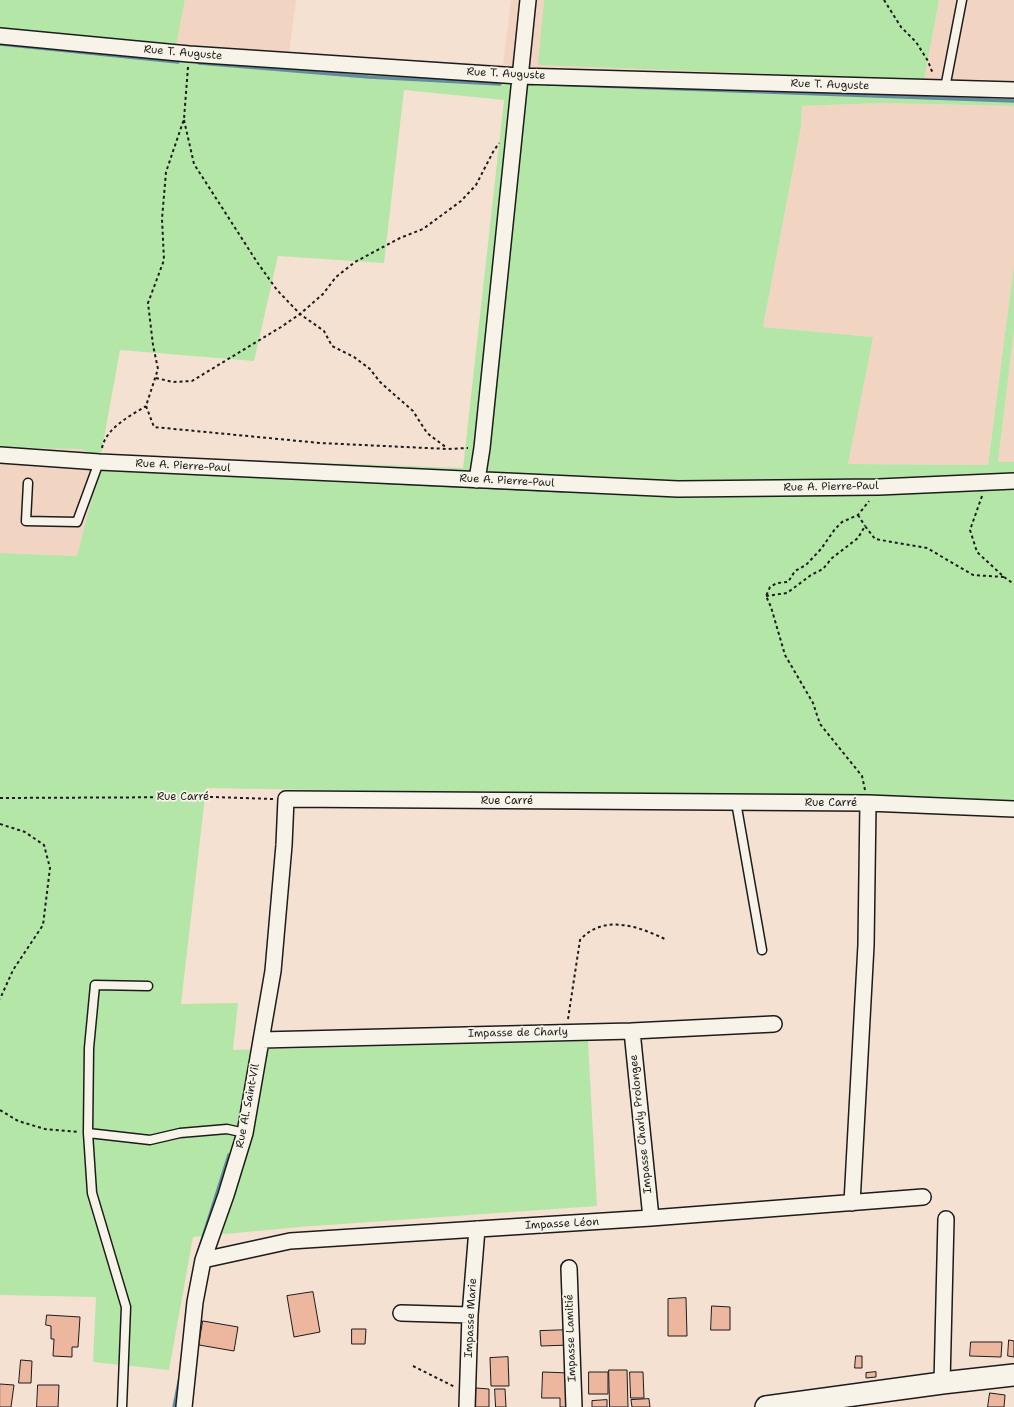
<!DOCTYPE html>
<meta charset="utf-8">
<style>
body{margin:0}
canvas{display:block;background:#f4e1d2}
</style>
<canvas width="1014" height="1407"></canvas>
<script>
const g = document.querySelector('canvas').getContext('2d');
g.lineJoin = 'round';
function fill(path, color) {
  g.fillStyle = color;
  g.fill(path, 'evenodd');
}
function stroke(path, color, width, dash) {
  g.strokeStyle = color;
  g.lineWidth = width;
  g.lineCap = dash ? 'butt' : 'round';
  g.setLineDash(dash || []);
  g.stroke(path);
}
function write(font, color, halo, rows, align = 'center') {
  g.font = font + ' "Shantell Sans",sans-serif';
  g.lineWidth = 3.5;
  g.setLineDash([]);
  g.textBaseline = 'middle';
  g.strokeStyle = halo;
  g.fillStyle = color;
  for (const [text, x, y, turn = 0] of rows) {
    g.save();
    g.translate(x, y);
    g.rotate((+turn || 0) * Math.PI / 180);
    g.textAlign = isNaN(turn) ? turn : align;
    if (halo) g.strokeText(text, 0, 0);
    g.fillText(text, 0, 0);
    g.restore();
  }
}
const built = new Path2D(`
 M185,0H296L289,53L503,65L511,0H544L539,65L924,80L939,0H1014V83L724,81L226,52L176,46Z
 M880,103L1014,106V265L988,465L848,464L872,337L763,327L801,127L802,106Z
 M1014,329V462L998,463Z
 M0,448L82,449L92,458L93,493L77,556L0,553Z`);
const green = new Path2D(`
 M0,0H185L176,46L226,52L724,81L1014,83V106L880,103L802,106L801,127L763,327L873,337L848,464L988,465L1014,265V329L998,462H1014V802L206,788L181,1004L238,1003L233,1050L588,1041L597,1206L300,1227L193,1237L169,1370L93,1362L96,1297L0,1295V553L77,556L93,493L92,458L82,449L0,448ZM404,90L504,100L463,468L101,455L120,350L254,361L278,256L384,263Z
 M544,0H939L924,80L538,65Z`);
const stream = new Path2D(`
 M0,44L178,62
 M199,63L369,77L500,84
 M547,84L1014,101
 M377,482L565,491
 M198,1253L229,1155
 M174,1407L181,1372`);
const building = new Path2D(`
 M313,1292L320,1332L294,1337L287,1296Z
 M686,1298L687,1336H668V1299Z
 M712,1306L730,1307V1330H711Z
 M47,1315L80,1317L78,1347H72V1357L53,1356L54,1339H51V1326L46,1325Z
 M203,1321L238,1327L234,1351L199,1345Z
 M352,1329H366L365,1344H352Z
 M570,1330V1345L541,1346L540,1331Z
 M1009,1340L1014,1341V1357L1008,1356Z
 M971,1342H1002L1001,1357L970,1356Z
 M856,1356H862V1368H855Z
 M508,1357L509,1386H491L490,1358Z
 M21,1360L32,1361L31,1383H19Z
 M609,1370H627L628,1407H610Z
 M543,1372L570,1373V1407H560V1398H542Z
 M589,1372H608V1394H589Z
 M630,1372H643L644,1398H631Z
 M876,1372V1377L866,1378V1373Z
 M0,1384L14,1385L11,1407H0Z
 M38,1385H59L58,1407H37Z
 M476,1388L489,1389V1407H476Z
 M495,1389H505L506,1407H496Z
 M990,1393L1005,1395L1004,1407H988Z
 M649,1399L650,1407H632L631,1400Z
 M607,1400V1407H592V1401Z`);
const path = new Path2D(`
 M884,0L901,27L916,42L928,61L933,74
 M188,67L184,119L166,172L162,219L164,260L148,303L153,345L158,369L146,406L154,427L320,443L448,449L468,448
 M184,120L194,164L257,262L277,290L300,314L324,331L332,346L354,357L370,369L380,382L413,411L427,433L447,448
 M156,378L173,382L192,381L281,327L300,314L323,294L336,277L355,262L400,238L423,229L461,201L476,185L493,152L499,143
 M102,448C106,428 130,416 146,406
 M982,496L970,530L977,552L1004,577L1014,584
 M858,515L865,526
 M766,596L787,593L811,575L823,569L832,558L858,538L865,526L875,539L927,548L973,575L1004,577
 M865,790L862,776L820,724L813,703L785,655L771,607L766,596L770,587L777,583L788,582L795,571L806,565L821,549L835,529L842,522L858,515L869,501
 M0,798L213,797L273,799
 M0,824L25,832L44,845L50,868L43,925L13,970L0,999
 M568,1019L580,940C604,913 640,927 667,940
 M0,1110L18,1121L45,1129L79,1132
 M413,1366L455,1387`);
const lane = new Path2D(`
 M945,88L962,0
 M28,483L26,521L77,522L99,462
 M736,802L762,950
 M88,1133L150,1140L180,1133L227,1129L245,1133
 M122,1407L126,1307L92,1193L88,1133L89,1048L95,985L148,986`);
const street = new Path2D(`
 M0,36L189,54L519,76L1014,90
 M0,455L99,462L678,489L879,487L1014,481
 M477,480L482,448L528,0
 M632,1031L651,1218
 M261,1040L632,1031L774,1024
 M852,1203L866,945L868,803
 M203,1260L290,1241L651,1218L923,1197
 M569,1268L574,1407
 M401,1313L470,1315
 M942,1383L946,1219
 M184,1407L195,1302L203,1260L226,1195L245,1133L273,971L284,845L286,799L868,803L1014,809
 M467,1407L470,1315L477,1229`);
const secondary = new Path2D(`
 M766,1407L942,1383L1014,1375`);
const streetNames = [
 ["Rue T. Auguste",183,53,5],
 ["Rue T. Auguste",506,74,3],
 ["Rue T. Auguste",830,85,2],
 ["Rue A. Pierre-Paul",183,466,3],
 ["Rue A. Pierre-Paul",507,481,3],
 ["Rue A. Pierre-Paul",831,487,-1],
 ["Rue Carré",183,797],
 ["Rue Carré",507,801],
 ["Rue Carré",831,803],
 ["Impasse de Charly",518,1033,-1],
 ["Rue Al. Saint-Vil",248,1106,-79],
 ["Impasse Charly Prolongee",641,1124,-96],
 ["Impasse Léon",562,1224,-3],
 ["Impasse Marie",471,1318,-87],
 ["Impasse Lamitié",571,1338,-92]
];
fill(built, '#f2d4c3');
fill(green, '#b4e7a7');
stroke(stream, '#658c9f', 3.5);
fill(building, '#ecb69f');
stroke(building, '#1c1c1c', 1);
stroke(lane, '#1c1c1c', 11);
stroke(street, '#1c1c1c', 18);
stroke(secondary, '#1c1c1c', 24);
stroke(path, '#1c1c1c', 2, [3, 3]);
stroke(lane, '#f7f3e8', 8);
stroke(street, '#f7f3e8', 15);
stroke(secondary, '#f7f3e8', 21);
write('11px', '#1c1c1c', '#f7f3e8', streetNames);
</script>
